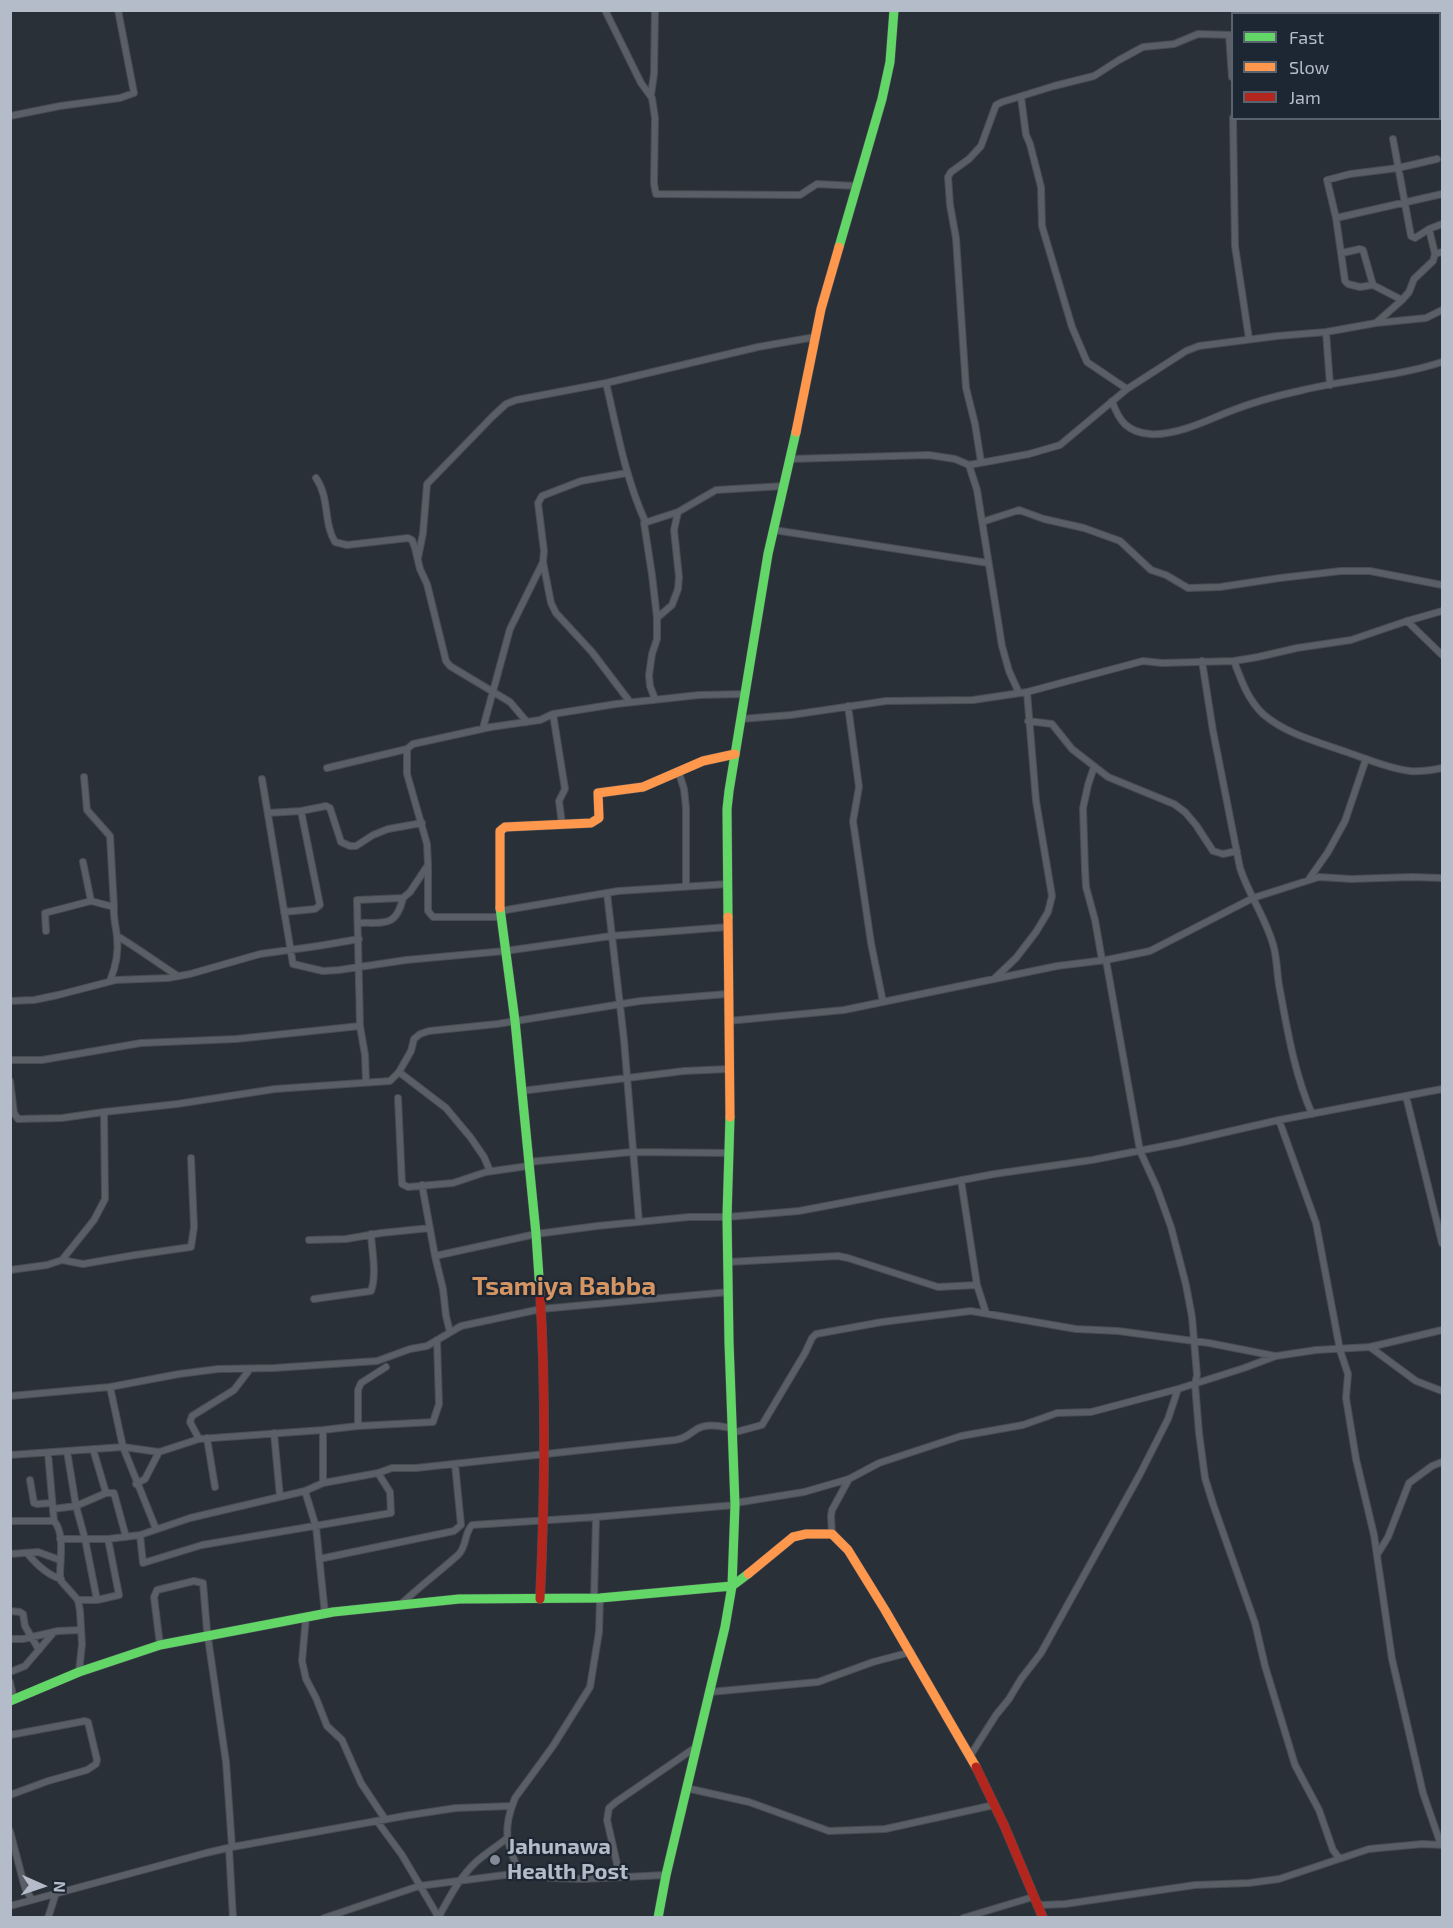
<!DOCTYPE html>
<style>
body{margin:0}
#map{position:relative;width:1453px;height:1928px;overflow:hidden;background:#2a3038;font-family:"Exo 2",sans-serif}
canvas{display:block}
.frame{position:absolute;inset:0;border:12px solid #b4bcc9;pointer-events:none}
.legend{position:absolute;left:1231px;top:12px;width:210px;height:108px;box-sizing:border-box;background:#1d2633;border:2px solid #59626f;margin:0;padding:8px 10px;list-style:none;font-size:18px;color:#b4bcc9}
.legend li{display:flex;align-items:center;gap:12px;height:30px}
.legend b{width:30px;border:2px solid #59626f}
.north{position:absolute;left:12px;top:1856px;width:60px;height:60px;-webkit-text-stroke:4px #1d2633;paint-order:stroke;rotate:93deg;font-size:16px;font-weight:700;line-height:24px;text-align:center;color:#b4bcc9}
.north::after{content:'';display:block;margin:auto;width:21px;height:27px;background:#b4bcc9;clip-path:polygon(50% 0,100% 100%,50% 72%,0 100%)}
</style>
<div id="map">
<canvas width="1453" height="1928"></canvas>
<div class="frame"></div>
<ul class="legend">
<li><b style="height:8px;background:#63d668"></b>Fast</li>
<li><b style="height:8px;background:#ff974d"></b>Slow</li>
<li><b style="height:8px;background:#b3261e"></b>Jam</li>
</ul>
<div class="north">N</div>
</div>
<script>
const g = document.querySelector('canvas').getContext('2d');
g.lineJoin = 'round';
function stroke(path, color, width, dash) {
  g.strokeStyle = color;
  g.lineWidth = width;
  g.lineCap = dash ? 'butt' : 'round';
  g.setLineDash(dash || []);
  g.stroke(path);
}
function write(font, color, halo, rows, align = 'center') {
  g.font = font + ' "Exo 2",sans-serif';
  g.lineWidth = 4.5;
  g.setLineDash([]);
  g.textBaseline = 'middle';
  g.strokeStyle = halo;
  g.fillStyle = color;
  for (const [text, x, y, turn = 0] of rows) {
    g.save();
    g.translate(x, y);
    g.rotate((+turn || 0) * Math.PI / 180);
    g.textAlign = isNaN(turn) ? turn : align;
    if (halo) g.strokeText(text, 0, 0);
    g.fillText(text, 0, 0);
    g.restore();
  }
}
const street = new Path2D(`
 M605,10L641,83L652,98L655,118L654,184L656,194L800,195L817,184L856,186
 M1229,35L1232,77
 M1440,66H1442
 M651,95L654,74L655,10
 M1021,97L1026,135L1030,144L1041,187L1042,226L1072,327L1087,362L1127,389
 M10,116L60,106L120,98L134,93L118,10
 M1233,118L1235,246L1249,339
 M1393,139L1411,236L1415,238L1429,229L1435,254
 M1336,218L1442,194
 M1429,229L1442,224
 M1342,253L1360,249L1363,250L1373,285
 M1402,300L1373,285L1360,287L1348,284L1345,281L1336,218L1327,180L1350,174L1398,168L1437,159
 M1377,322L1402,300L1409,292L1414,279L1433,261L1435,254L1442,252
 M1326,332L1330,385
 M606,383C617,429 625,477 645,521
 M1112,401C1119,421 1127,432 1150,434C1175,436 1206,421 1228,412C1251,403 1275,396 1299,391C1346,379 1396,377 1442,362
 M790,459L929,455L955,459L969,465L1029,454L1060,445L1127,389L1186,351L1199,346L1277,336L1326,332L1376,323L1426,318L1442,310
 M981,462L975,424L966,388L956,238L950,205L948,177L951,172L969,159L981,146L996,105L1002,102L1054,86L1094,76L1119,60L1143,47L1174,44L1198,34L1232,35
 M969,465L977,490L1002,646L1009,671L1019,693
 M316,478C330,498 323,522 335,542L347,545L408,538L412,540L415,548L420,569L427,584L446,661L450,666L510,702L527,722
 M982,522L1019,510L1044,519L1084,528L1120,541L1151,570L1166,575L1188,588L1220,587L1280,578L1341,571H1370L1442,585
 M774,530L988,563
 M418,558L423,533L427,484L492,417L506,404L516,400L606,383L758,347L815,337
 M543,562L551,603L556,613L592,652L630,702
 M657,618L672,605L678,589L679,577L674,530L678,512
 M1407,621L1442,655
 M1202,661L1213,731L1240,868C1249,896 1267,919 1274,948C1277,960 1277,973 1279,985C1287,1028 1294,1073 1312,1114
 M1234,661C1241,680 1248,700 1263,714C1287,735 1322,743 1352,754C1370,760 1390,769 1410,771C1420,772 1432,770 1442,768
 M655,699L650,686L649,675L652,654L657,639V618L652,575L644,523L678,512L716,490L784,486
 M848,706L859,787L853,821L856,841L871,943L883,1002
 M553,714L565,789L559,801L562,824
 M741,719L791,715L886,701L973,700L1027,692L1143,661L1162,663L1234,661L1258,657L1297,648L1351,640L1407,621L1442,611
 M1028,721L1052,724L1072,749L1108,777L1174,804L1185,812L1196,825L1213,851L1223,854L1237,851
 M483,728L510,629L543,562L544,551L538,503L542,496L581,481L627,473
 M1094,767L1088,785L1083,808L1085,869L1086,887L1095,920L1102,960
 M327,768L407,749
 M679,773L684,789L686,808V886
 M84,777L87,810L110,836L114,907C113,918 116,926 117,937C119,953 116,966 110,981
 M262,779L293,964L323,971L339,970L406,960L505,951L611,936L728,927
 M268,813L301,811
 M83,862L91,901
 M428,865V911L433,917H501
 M1309,879L1328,852L1345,821L1366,759
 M607,893L624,1040L639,1222
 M500,911L618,891L728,884
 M284,912L315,909L320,905L301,811L326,806L330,808L341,842L350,846H356L373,835L388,829L422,823
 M359,923C384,922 396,928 403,898
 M46,931L45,913L91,901L114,907
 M117,936C138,948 157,963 178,976
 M1106,960L1140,1151L1157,1188L1171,1227L1186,1285L1192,1317L1197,1375L1195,1384L1199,1433L1205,1478L1213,1504L1255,1623L1265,1666L1295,1765L1319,1810L1333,1850L1339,1858
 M994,979L1016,958L1036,932L1048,912L1052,896L1036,801L1027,692
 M10,1001L34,1000L58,995L116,980L168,978L190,974L260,954L318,946L359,939
 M728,1021L844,1010L1057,966L1106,960L1150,951L1253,898L1319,877L1351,879L1411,877L1442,878
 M360,1026L365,1055L366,1082
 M11,1060H42L141,1043L236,1039L360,1026L357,900L403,898L410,892L428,865L427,844L407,774V749L413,744L491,727L540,720L553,714L616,704L699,695L745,694
 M399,1072L446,1108L471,1138L484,1157L490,1171
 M10,1081L14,1113L18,1119L62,1118L104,1112L105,1199L94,1220L62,1260L47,1265L10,1270
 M521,1091L684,1071L728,1069
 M1406,1096L1442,1243
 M398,1098L402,1184L408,1187L453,1183L486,1172L528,1166
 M104,1112L177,1104L275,1089L390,1081L399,1072L411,1051L414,1039L420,1034L429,1031L497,1024L640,1001L727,994
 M1279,1120L1316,1223L1340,1350L1348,1374L1346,1398L1356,1459L1374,1535L1392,1659L1423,1793L1441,1845
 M528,1162L632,1152L730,1153
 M961,1180L977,1285L986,1313
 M422,1185L435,1256L443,1289L446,1316L450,1332
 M309,1240L346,1239L381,1233L430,1228
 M435,1256L536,1234L597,1226L689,1217H727L799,1211L994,1174L1092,1160L1179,1143L1279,1120L1442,1089
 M62,1260L83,1264L135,1255L191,1247L194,1227L191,1158
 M728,1262L838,1256L848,1258L938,1287L977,1285
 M314,1299L371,1291C377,1275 372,1252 371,1234
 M1370,1347L1416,1381L1442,1391
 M110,1387L123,1447L156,1529
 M10,1396L110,1387L179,1374L218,1369L274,1368L377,1361L410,1349L427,1346L461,1326L541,1309L729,1292
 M358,1426L433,1422L439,1404L437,1340
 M274,1433L280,1497
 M732,1433L762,1425L805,1353L812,1338L816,1334L882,1322L971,1311L1076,1329L1118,1331L1209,1343L1275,1356
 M207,1438L215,1487
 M199,1439L190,1422L192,1416L234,1390L250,1369
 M48,1453L54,1521
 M10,1455L123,1447L159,1452L199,1439L323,1430L358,1426V1390L361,1383L386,1367
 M30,1480L34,1503L37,1504L52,1503
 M323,1483V1430
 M136,1484L145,1479L159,1452
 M305,1491L316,1527L325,1614
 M106,1493H114L126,1537
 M735,1503L804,1492L849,1479L879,1463L961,1436L1023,1425L1057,1413L1091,1412L1178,1389L1244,1368L1276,1356L1316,1350L1370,1347L1442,1330
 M53,1509L76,1506L67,1451
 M10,1521H54C65,1533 60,1560 60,1576L61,1581L78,1600L80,1611L82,1644L79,1672
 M832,1534L831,1516L832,1510L849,1479
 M140,1535L143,1563L202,1545L391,1513L390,1492L378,1473
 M60,1539H108L140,1535L190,1518L305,1491L323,1483L378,1473L392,1468H416L675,1440C685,1439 689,1434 697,1429C707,1423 720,1426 731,1428
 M27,1553C36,1564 47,1575 61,1579
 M10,1554L38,1552L60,1560
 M1377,1555L1388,1537L1409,1483L1432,1466L1442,1462
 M319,1559L454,1531L461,1525L455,1464
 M594,1599L596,1517
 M78,1600H97L85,1539L76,1506L106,1493L93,1449
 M97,1600L119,1595L108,1539
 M400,1605C419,1587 439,1572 458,1555C467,1547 464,1533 472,1525L596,1517L735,1505
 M10,1611L20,1612L23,1614L25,1626L39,1650
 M306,1617L302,1661L306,1679L316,1698L327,1726L342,1740L361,1783L385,1819
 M10,1639H23L58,1631L80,1630
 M160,1645L154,1597L157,1590L194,1581L203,1583L207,1631L226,1762L232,1847
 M10,1672L25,1666L54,1632
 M10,1682L14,1700
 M710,1692L818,1682L873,1662L911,1652
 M10,1735L85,1721L88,1722L97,1760L96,1764L87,1770L48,1781L10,1795
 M970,1756L996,1715L1009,1699L1021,1679L1041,1653L1140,1474L1168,1419L1178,1389
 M686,1788L749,1802L829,1831L885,1829L994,1805
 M377,1821L402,1855L439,1918
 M10,1831L25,1888L32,1900
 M229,1848L233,1918
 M520,1873C506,1844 502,1830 515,1798L553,1746L590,1687L599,1632L600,1598
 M620,1877L607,1820L609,1808L616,1802L696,1747
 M1037,1903L1042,1905L1065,1904L1195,1885L1249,1883L1279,1879L1369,1849L1422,1844L1442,1845
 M10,1906L206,1853L232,1847L410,1815L456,1808L512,1806
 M48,1918L56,1893
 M324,1918L419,1886L520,1873L552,1878L583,1879L666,1875
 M438,1918C449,1898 459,1878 476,1862C485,1854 496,1847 506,1839
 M963,1918L1033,1897`);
const fast = new Path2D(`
 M839,247L882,99L890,62L894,10
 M500,908L515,1021L536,1234L540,1292
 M728,917L727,809L729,791L768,554L796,432
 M10,1701L79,1672L160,1645L333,1612L459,1599L600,1598L732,1586L748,1574
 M658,1918L666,1875L725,1627L732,1586L735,1505L729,1342L727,1217L730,1117`);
const slow = new Path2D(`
 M796,432L821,309L839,247
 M500,908V831L505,827L591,823L599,818L598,793L643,787L703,761L735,754
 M728,917L730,1117
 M748,1574L793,1537L806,1534H832L848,1550L885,1610L976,1767`);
const jam = new Path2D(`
 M540,1292C546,1394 545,1497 540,1599
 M976,1767L1004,1825L1043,1918`);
const markers = [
 [495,1860,6,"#848b96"]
];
const poiNames = [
 ["Jahunawa",507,1847],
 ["Health Post",507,1872]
];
const quarterNames = [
 ["Tsamiya Babba",564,1286]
];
stroke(street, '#484c53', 8);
stroke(fast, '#484c53', 10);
stroke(slow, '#484c53', 10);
stroke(jam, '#484c53', 10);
stroke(street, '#5a5e66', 6);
stroke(fast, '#63d668', 9);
stroke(slow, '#ff974d', 9);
stroke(jam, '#b3261e', 9);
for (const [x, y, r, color] of markers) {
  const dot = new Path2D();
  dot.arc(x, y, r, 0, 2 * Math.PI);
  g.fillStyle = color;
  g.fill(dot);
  stroke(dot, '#1d2633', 2);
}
write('bold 22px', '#b4bcc9', '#1d2633', poiNames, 'left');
write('bold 26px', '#d59563', '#1d2633', quarterNames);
</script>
